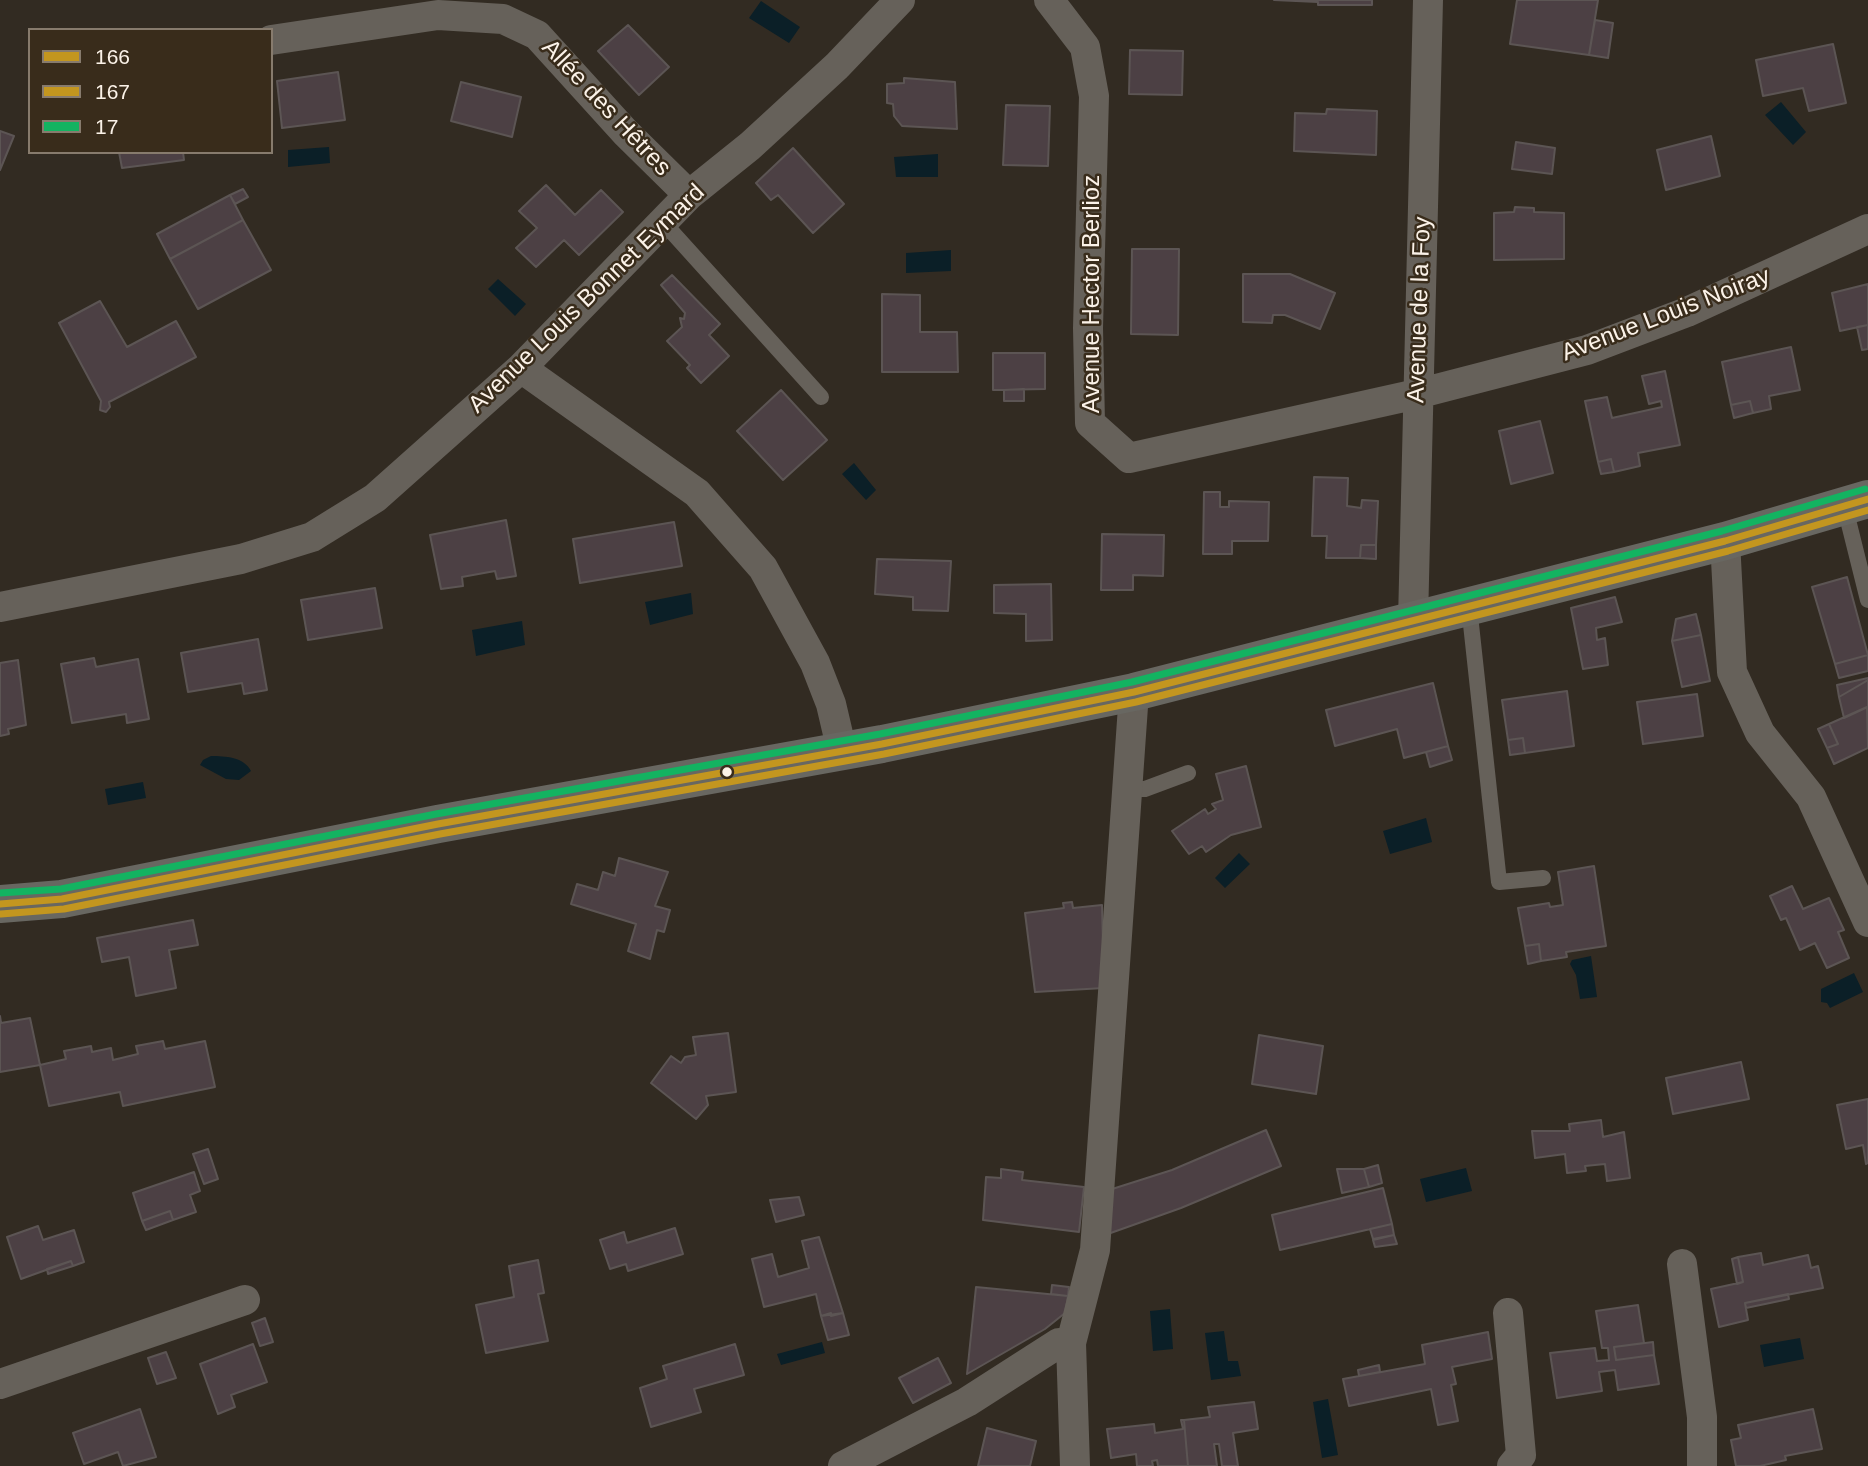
<!DOCTYPE html>
<meta charset="utf-8">
<style>
body{margin:0}
#map{position:relative;width:1868px;height:1466px;overflow:hidden;background:#322b22;font-family:Arial,sans-serif}
canvas{display:block}
.legend{position:absolute;left:28px;top:28px;width:245px;height:126px;box-sizing:border-box;background:#392c1b;border:2px solid #877b6d;margin:0;padding:9px 12px;list-style:none;font-size:21px;color:#fbf2e8}
.legend li{display:flex;align-items:center;gap:14px;height:35px}
.legend b{width:35px;border:2px solid #877b6d}
</style>
<div id="map">
<canvas width="1868" height="1466"></canvas>
<ul class="legend">
<li><b style="height:9px;background:#c3961f"></b>166</li>
<li><b style="height:9px;background:#c3961f"></b>167</li>
<li><b style="height:9px;background:#13b361"></b>17</li>
</ul>
</div>
<script>
const g = document.querySelector('canvas').getContext('2d');
g.lineJoin = 'round';
function fill(path, color) {
  g.fillStyle = color;
  g.fill(path, 'evenodd');
}
function stroke(path, color, width, dash) {
  g.strokeStyle = color;
  g.lineWidth = width;
  g.lineCap = dash ? 'butt' : 'round';
  g.setLineDash(dash || []);
  g.stroke(path);
}
function write(font, color, halo, rows, align = 'center') {
  g.font = font + ' Arial,sans-serif';
  g.lineWidth = 5;
  g.setLineDash([]);
  g.textBaseline = 'middle';
  g.strokeStyle = halo;
  g.fillStyle = color;
  for (const [text, x, y, turn = 0] of rows) {
    g.save();
    g.translate(x, y);
    g.rotate((+turn || 0) * Math.PI / 180);
    g.textAlign = isNaN(turn) ? turn : align;
    if (halo) g.strokeText(text, 0, 0);
    g.fillText(text, 0, 0);
    g.restore();
  }
}
const water = new Path2D(`
 M761,1L800,27L789,43L749,18Z
 M1781,102L1806,132L1793,145L1765,115Z
 M329,147L330,163L288,167V150Z
 M938,154V177H896L894,157Z
 M951,250V271L906,273V253Z
 M498,279L526,304L515,316L488,289Z
 M854,463L876,490L866,500L842,474Z
 M691,593L693,614L650,625L645,602Z
 M522,621L525,645L476,656L472,630Z
 M211,756C225,756 244,757 251,771L239,780L226,779L200,765L203,760Z
 M143,782L146,798L108,805L105,789Z
 M1426,818L1432,842L1390,854L1383,831Z
 M1239,853L1250,864L1225,888L1215,878Z
 M1591,956L1597,997L1580,999L1576,975L1570,964L1572,960Z
 M1854,973L1863,992L1830,1008L1827,1003L1821,1002V989Z
 M1466,1168L1472,1191L1426,1202L1420,1179Z
 M1170,1309L1173,1349L1153,1351L1150,1311Z
 M1224,1331L1228,1361H1238L1241,1376L1211,1380L1205,1333Z
 M1800,1338L1804,1359L1764,1367L1760,1345Z
 M822,1342L825,1353L781,1365L777,1354Z
 M1328,1399L1338,1455L1322,1458L1313,1402Z`);
const building = new Path2D(`
 M1274,0H1372V5H1318V2Z
 M1517,0H1598L1589,55L1510,44Z
 M1595,20L1613,23L1608,58L1589,55Z
 M628,25L669,67L639,95L598,51Z
 M1833,44L1846,103L1809,111L1803,88L1763,96L1756,60Z
 M1130,50L1183,51L1182,95L1129,94Z
 M338,72L345,120L282,128L277,81Z
 M904,78L955,82L957,129L902,126L894,116L893,104L887,103V84L904,83Z
 M461,82L521,97L512,137L451,121Z
 M1006,105L1050,106L1048,166L1003,165Z
 M1327,109L1377,111L1376,155L1294,151L1295,113L1326,114Z
 M0,131L14,136L0,170Z
 M1711,136L1720,176L1666,190L1657,150Z
 M1516,142L1555,148L1552,174L1512,169Z
 M793,148L844,204L813,233L778,195L771,200L756,183Z
 M119,152H183L184,160L122,168Z
 M546,185L575,215L601,190L623,212L579,255L564,240L536,267L516,248L537,228L519,211Z
 M243,189L248,197L235,204L230,195Z
 M230,195L243,220L170,259L157,234Z
 M1515,207L1534,208V212L1564,213V259L1494,260V213L1514,212Z
 M243,220L271,270L198,309L170,259Z
 M1132,249H1179L1178,335L1131,334Z
 M1243,274H1290L1335,293L1320,329L1285,315H1273L1272,323L1243,322Z
 M672,275L720,324L709,335L729,356L701,383L687,368L690,365L667,341L682,327L680,318L684,319L685,313L661,285Z
 M1868,284V325L1840,331L1832,293Z
 M882,294L920,295V332H957L958,372H882Z
 M100,301L127,347L176,321L196,357L109,402L110,407L106,412L100,410L101,401L59,323Z
 M1868,325V349L1862,350L1857,327Z
 M1791,347L1800,390L1769,396L1771,409L1753,413L1750,401L1731,405L1722,362Z
 M993,353H1045V389L993,390Z
 M1665,371L1680,445L1638,453L1640,466L1614,472L1611,459L1598,462L1585,401L1607,397L1612,418L1662,407L1661,401L1649,404L1642,376Z
 M1024,389V401H1004V390Z
 M781,390L827,440L783,480L737,431Z
 M1750,401L1753,413L1734,418L1731,405Z
 M1540,421L1553,473L1511,484L1499,431Z
 M1611,459L1614,472L1601,474L1598,462Z
 M1314,477L1348,478L1347,506L1361,508L1362,500L1378,501L1376,545H1361L1360,558H1326L1327,536H1312Z
 M1204,492H1220V507H1229V501L1269,502L1268,541H1232V554H1203Z
 M506,520L516,576L497,579L495,571L462,577L463,586L441,589L430,535Z
 M674,522L682,566L580,583L573,539Z
 M1102,534L1164,535L1163,576L1133,575V590H1101Z
 M1361,545H1376V559L1360,558Z
 M877,559L951,561L948,611L913,610V597L875,594Z
 M1847,577L1868,655L1835,664L1812,587Z
 M1051,584L1052,640L1026,641V614L994,613V585Z
 M375,588L382,628L308,640L301,600Z
 M1615,597L1622,622L1596,628L1597,640L1605,638L1608,665L1583,669L1571,608Z
 M1696,614L1701,635L1672,641L1676,619Z
 M1701,635L1710,681L1682,687L1672,641Z
 M258,639L267,690L244,694L242,683L188,692L181,653Z
 M1868,655V671L1839,678L1835,664Z
 M94,658L96,667L138,659L149,719L127,723L126,714L72,723L61,664Z
 M18,660L26,725L8,729L9,734L0,736V663Z
 M1868,678V680L1839,697L1837,685Z
 M1868,680V707L1844,718L1839,697Z
 M1433,683L1448,746L1404,758L1397,729L1335,746L1326,710Z
 M1567,691L1574,746L1525,753L1523,738L1508,740L1502,700Z
 M1697,694L1703,736L1643,744L1637,702Z
 M1867,707L1868,748L1834,764L1827,748L1838,744L1829,724Z
 M1829,724L1838,744L1827,748L1818,729Z
 M1523,738L1525,753L1510,755L1508,740Z
 M1448,746L1452,760L1430,767L1426,752Z
 M1246,766L1261,827L1231,835L1206,852L1202,846L1189,854L1172,831L1205,809L1208,814L1216,809L1212,804L1223,800L1216,774Z
 M619,858L668,872L655,906L670,910L664,932L657,930L650,959L628,951L636,924L571,904L577,884L598,890L603,872L615,876Z
 M1594,866L1606,946L1566,952L1567,957L1541,961L1539,944L1525,946L1518,908L1549,903L1550,907L1563,905L1558,872Z
 M1792,886L1803,909L1829,898L1844,930L1838,932L1849,958L1827,968L1815,943L1800,950L1786,918L1781,920L1770,896Z
 M1072,902L1073,908L1102,905L1104,988L1035,992L1025,913L1064,908L1063,903Z
 M193,920L198,945L169,950L176,988L136,996L129,957L102,962L97,938Z
 M1539,944L1541,961L1528,964L1525,946Z
 M0,1016L1,1023L30,1018L40,1065L0,1072Z
 M728,1033L736,1092L706,1096L708,1105L696,1119L651,1083L671,1056L681,1063L685,1057L696,1055L693,1037Z
 M1259,1035L1323,1046L1316,1094L1252,1084Z
 M163,1041L165,1049L205,1041L215,1087L123,1106L120,1092L49,1106L40,1065L66,1059L64,1051L91,1046L92,1052L111,1048L113,1060L138,1054L136,1046Z
 M1741,1062L1749,1099L1673,1114L1666,1078Z
 M1868,1099V1163L1866,1164L1863,1145L1846,1149L1837,1105Z
 M1601,1120L1603,1137L1624,1132L1630,1178L1607,1181L1605,1164L1585,1166L1586,1171L1567,1173L1565,1154L1535,1158L1532,1131H1570L1569,1124Z
 M1266,1130L1281,1166L1181,1208L1105,1235L1109,1190L1172,1170Z
 M208,1149L218,1179L204,1184L193,1154Z
 M1378,1165L1382,1183L1369,1187L1364,1169Z
 M1001,1169L1023,1172L1022,1180L1084,1187L1079,1232L983,1220L986,1177L1001,1178Z
 M1337,1169H1364L1369,1187L1342,1193Z
 M194,1172L200,1191L190,1195L196,1212L173,1220L170,1211L142,1221L133,1193Z
 M1383,1188L1392,1224L1280,1250L1272,1215Z
 M799,1197L804,1215L776,1222L770,1200Z
 M170,1211L173,1220L146,1230L142,1221Z
 M1392,1224L1394,1235L1373,1239L1370,1229Z
 M38,1226L43,1240L74,1230L84,1262L73,1266L71,1261L21,1279L7,1237Z
 M675,1228L683,1254L628,1271L626,1264L610,1269L600,1240L624,1232L627,1243Z
 M1394,1235L1397,1244L1375,1247L1373,1240Z
 M819,1237L843,1313L821,1316L816,1294L764,1307L752,1259L772,1254L778,1277L809,1268L802,1241Z
 M1761,1253L1763,1265L1808,1255L1811,1268L1818,1266L1823,1288L1745,1303L1748,1320L1719,1327L1711,1289L1743,1282L1738,1257Z
 M1738,1257L1743,1282L1737,1284L1732,1259Z
 M538,1260L544,1293L538,1294L548,1341L486,1353L476,1305L514,1297L509,1266Z
 M71,1261L73,1266L48,1274L47,1269Z
 M1052,1285L1069,1287L1068,1296L1051,1294Z
 M976,1287L1068,1296L1065,1313L1045,1329L967,1374Z
 M1788,1294L1789,1299L1746,1308L1745,1303Z
 M1638,1305L1644,1343L1614,1347L1616,1360L1654,1355L1659,1384L1618,1390L1615,1370L1599,1372L1602,1391L1557,1398L1550,1353L1595,1348L1597,1361L1609,1360L1608,1348H1602L1596,1311Z
 M831,1313V1316L843,1313L849,1335L828,1340L821,1316Z
 M265,1318L273,1342L260,1346L252,1323Z
 M1488,1332L1492,1359L1452,1367L1456,1384L1451,1385L1458,1421L1438,1425L1431,1389L1349,1406L1343,1379L1425,1364L1422,1345Z
 M1653,1342L1654,1355L1616,1360L1614,1347Z
 M253,1344L267,1382L231,1395L235,1407L218,1414L200,1364Z
 M735,1344L744,1375L694,1389L701,1412L651,1427L640,1388L667,1379L663,1366Z
 M166,1352L176,1378L157,1384L148,1358Z
 M938,1358L951,1383L913,1403L899,1378Z
 M1379,1365L1380,1372L1359,1376L1358,1370Z
 M1254,1402L1258,1429L1233,1433L1238,1466H1222L1219,1444H1214L1217,1466H1188L1184,1420L1210,1417L1208,1407Z
 M140,1409L156,1457L123,1466L118,1452L84,1464L73,1433Z
 M1813,1409L1822,1449L1785,1456L1786,1460L1760,1466H1736L1731,1440L1741,1438L1738,1425Z
 M1181,1420H1184L1188,1466H1158L1157,1460L1152,1461L1153,1466H1137L1136,1454L1111,1458L1107,1429L1154,1424L1155,1433L1183,1429Z
 M987,1428L1036,1441L1030,1466H978Z`);
const lane = new Path2D(`
 M663,222L821,397
 M1845,508L1868,600
 M1469,606L1499,882L1543,878
 M1128,789H1145L1188,773`);
const street = new Path2D(`
 M1049,0L1085,47L1094,96L1088,328L1090,423L1129,458L1417,394L1587,350L1687,312L1868,229
 M271,40L438,15L503,19L537,35L625,132L689,195
 M521,368L697,493L763,568L815,663L831,704L842,751
 M1725,541L1732,672L1760,733L1811,797L1868,922
 M0,607L241,559L312,537L375,498L521,368L689,195L750,146L837,66L900,0
 M1413,621L1428,0
 M1682,1264L1702,1417V1466
 M1508,1313L1521,1455L1512,1466
 M0,1384L245,1300
 M843,1466L967,1402L1059,1343H1071
 M1075,1466L1071,1343L1095,1250L1134,692`);
const secondary = new Path2D(`
 M0,904L62,899L438,824L882,744L1134,692L1725,541L1868,499`);
const bus1 = new Path2D(`
 M0,904L62,899L438,824L882,744L1134,692L1725,541L1868,499`);
const bus2 = new Path2D(`
 M1,914L64,909L440,834L884,754L1136,702L1728,551L1868,510`);
const bus3 = new Path2D(`
 M0,893L61,889L436,814L880,734L1132,682L1722,531L1865,489`);
const markers = [
 [727,772,6,"#fbf2e8"]
];
const streetNames = [
 ["Allée des Hêtres",606,108,47],
 ["Avenue Hector Berlioz",1092,294,-90],
 ["Avenue Louis Bonnet Eymard",587,299,-44],
 ["Avenue de la Foy",1420,310,-88],
 ["Avenue Louis Noiray",1666,315,-21]
];
fill(water, '#0b1f27');
fill(building, '#4c4044');
stroke(building, '#5c5554', 2);
stroke(lane, '#66615a', 16);
stroke(street, '#66615a', 30);
stroke(secondary, '#686761', 38);
stroke(bus1, '#c3961f', 7);
stroke(bus2, '#c3961f', 7);
stroke(bus3, '#13b361', 7);
for (const [x, y, r, color] of markers) {
  const dot = new Path2D();
  dot.arc(x, y, r, 0, 2 * Math.PI);
  g.fillStyle = color;
  g.fill(dot);
  stroke(dot, '#392c1b', 2.5);
}
write('24px', '#fbf2e8', '#392c1b', streetNames);
</script>
